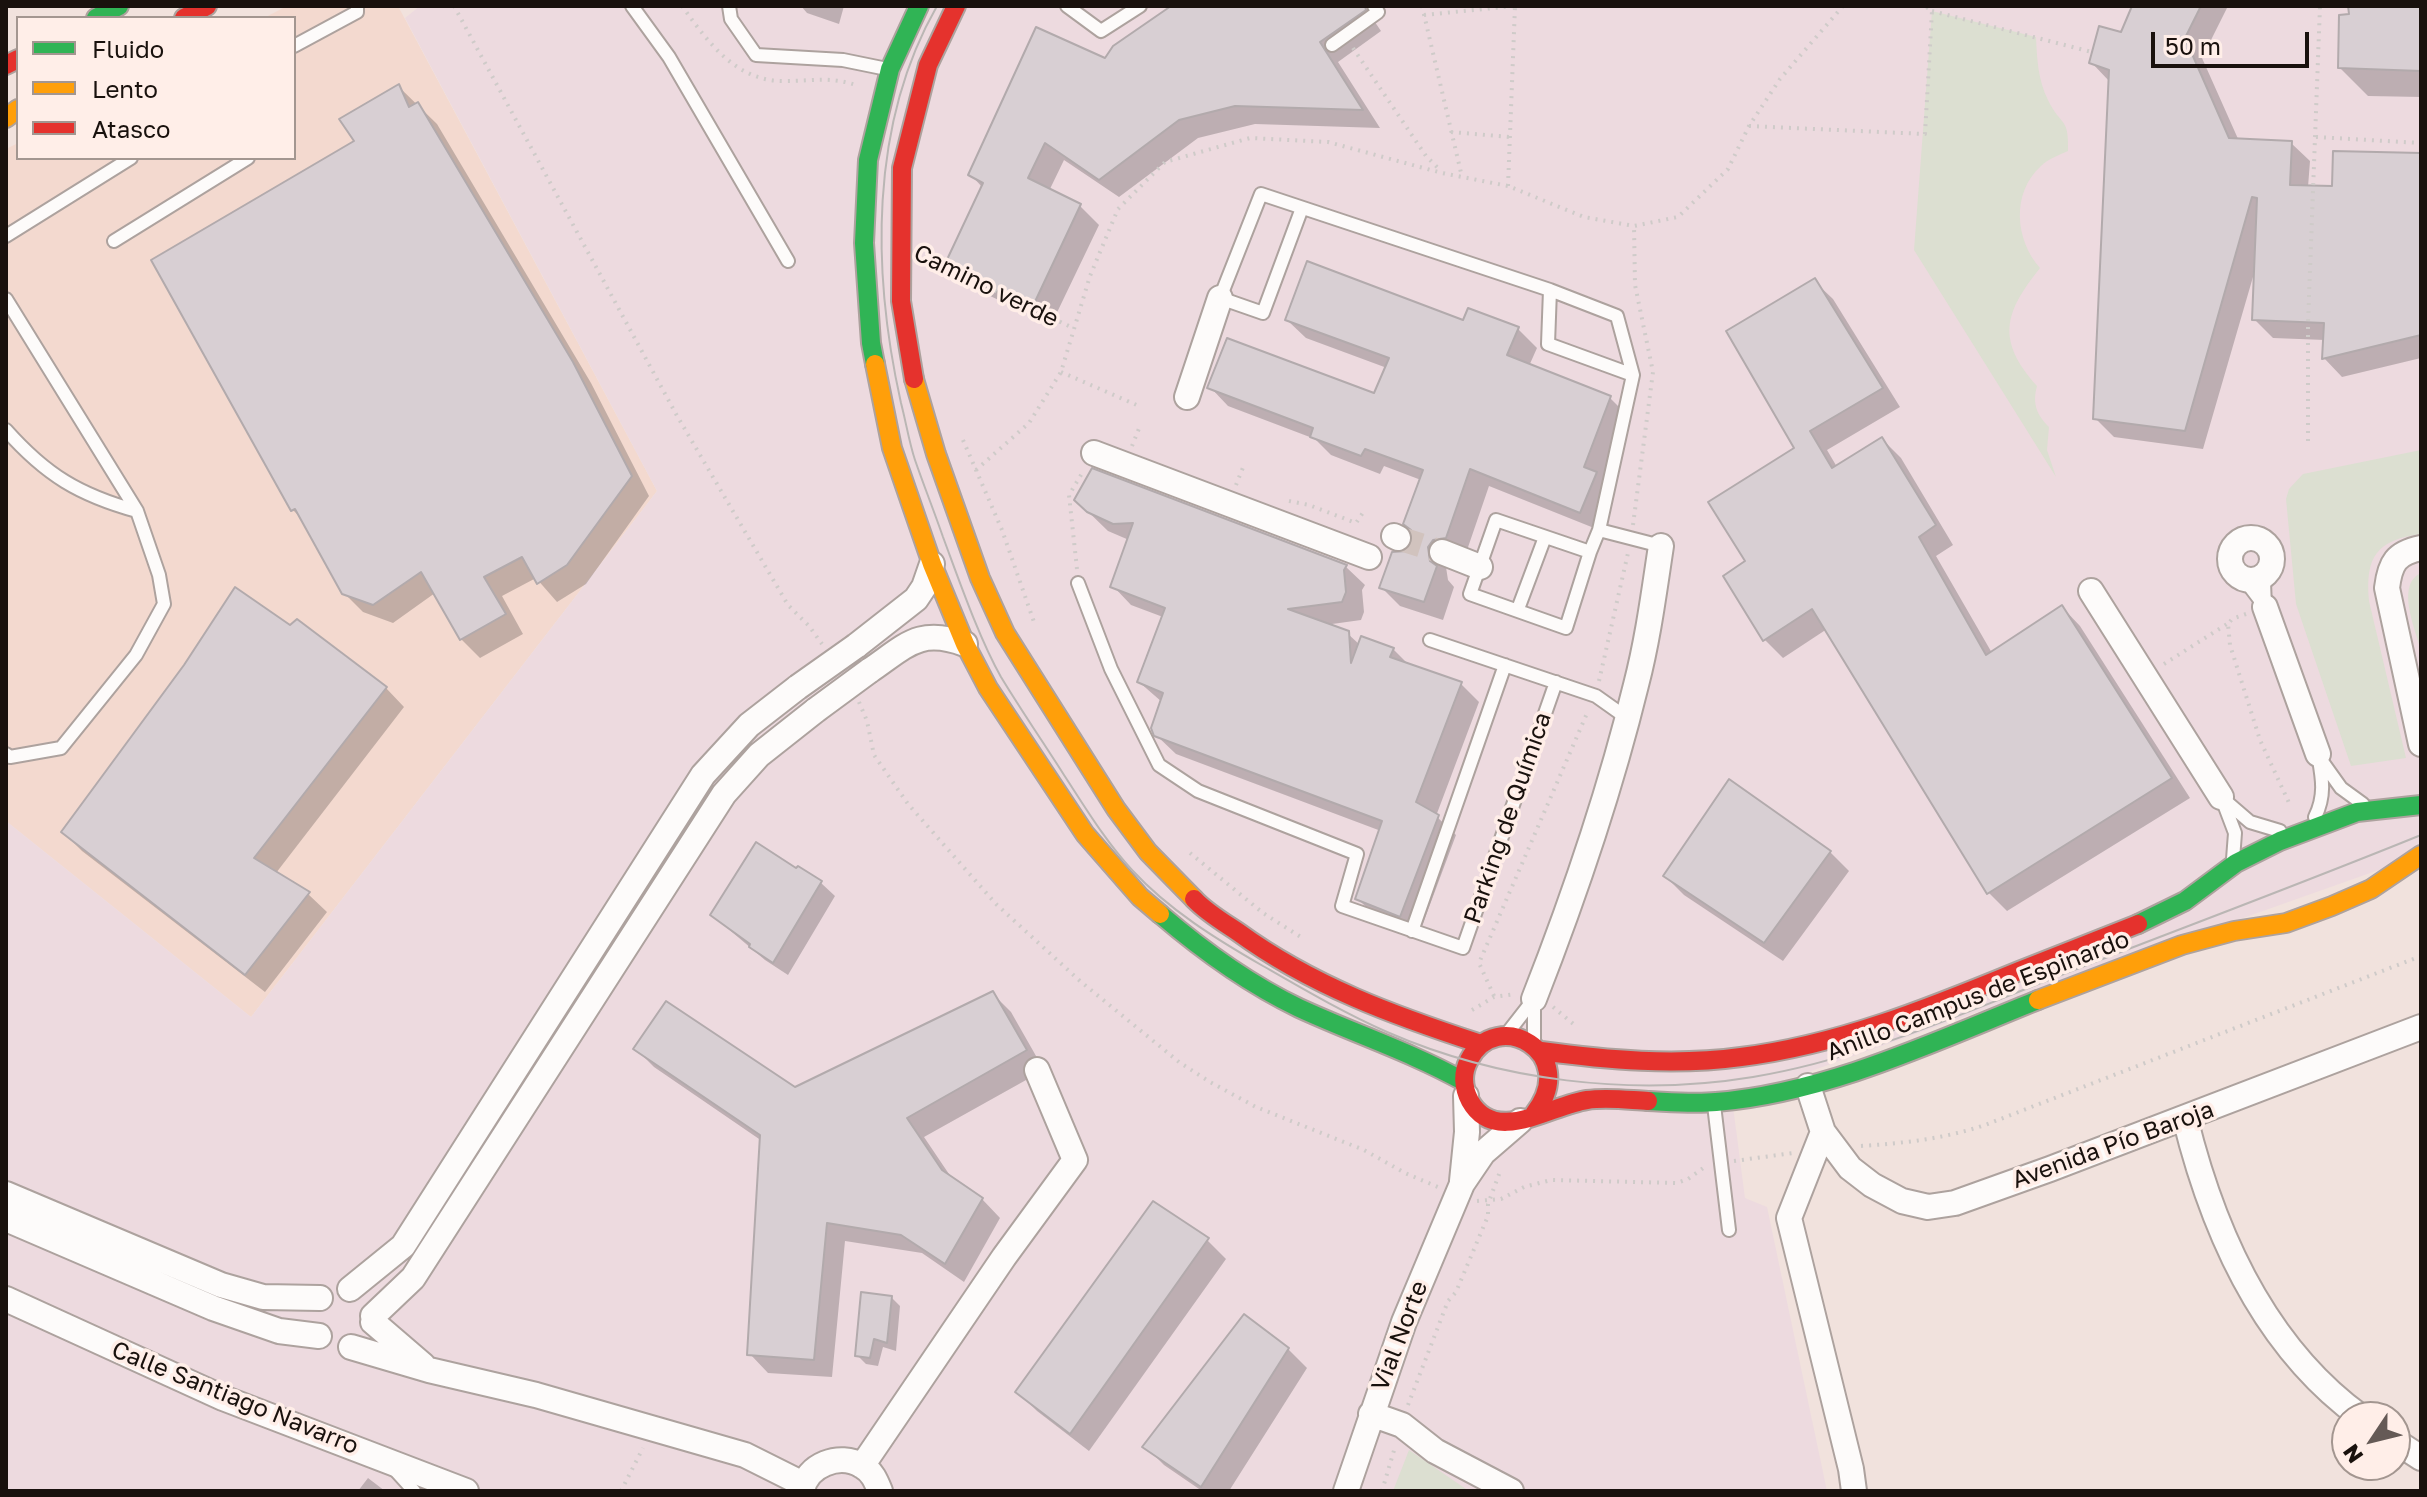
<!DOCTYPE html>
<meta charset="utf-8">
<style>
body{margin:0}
#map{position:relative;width:2427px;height:1497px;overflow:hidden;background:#f1e2dd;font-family:"Golos Text",sans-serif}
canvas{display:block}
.frame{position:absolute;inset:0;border:8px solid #19110d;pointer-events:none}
.legend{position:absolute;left:16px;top:16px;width:280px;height:144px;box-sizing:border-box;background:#ffeee8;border:2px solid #a39690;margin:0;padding:10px 14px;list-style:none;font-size:24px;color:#19110d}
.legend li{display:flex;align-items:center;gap:16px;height:40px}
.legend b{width:40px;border:2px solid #a39690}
.north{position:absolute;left:2331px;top:1401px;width:80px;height:80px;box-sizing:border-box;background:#ffeee8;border:2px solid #a39690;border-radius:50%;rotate:235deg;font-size:22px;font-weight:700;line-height:32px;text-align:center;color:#19110d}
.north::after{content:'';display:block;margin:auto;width:28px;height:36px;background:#655a56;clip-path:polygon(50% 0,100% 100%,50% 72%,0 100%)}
.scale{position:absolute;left:2151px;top:32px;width:158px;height:36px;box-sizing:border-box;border:4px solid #19110d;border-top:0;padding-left:10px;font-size:24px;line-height:28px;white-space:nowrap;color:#19110d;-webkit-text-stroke:6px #ffeee8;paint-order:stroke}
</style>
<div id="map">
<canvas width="2427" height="1497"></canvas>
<div class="frame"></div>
<ul class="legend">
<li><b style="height:10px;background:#30b455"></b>Fluido</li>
<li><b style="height:10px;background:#ff9f0a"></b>Lento</li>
<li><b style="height:10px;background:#e5322d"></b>Atasco</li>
</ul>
<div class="north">N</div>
<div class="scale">50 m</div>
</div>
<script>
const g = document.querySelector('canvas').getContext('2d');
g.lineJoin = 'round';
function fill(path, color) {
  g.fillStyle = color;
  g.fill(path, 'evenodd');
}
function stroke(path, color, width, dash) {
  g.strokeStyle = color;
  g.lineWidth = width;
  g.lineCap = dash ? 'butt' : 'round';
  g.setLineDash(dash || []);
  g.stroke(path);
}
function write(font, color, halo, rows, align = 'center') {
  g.font = font + ' "Golos Text",sans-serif';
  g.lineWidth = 7;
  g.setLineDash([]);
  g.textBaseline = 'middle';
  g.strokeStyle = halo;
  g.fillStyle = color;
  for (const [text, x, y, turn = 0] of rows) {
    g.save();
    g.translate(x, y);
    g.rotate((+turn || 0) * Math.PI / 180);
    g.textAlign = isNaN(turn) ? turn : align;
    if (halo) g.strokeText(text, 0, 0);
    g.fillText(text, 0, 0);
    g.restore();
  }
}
const built = new Path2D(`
 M287,6H398L657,491L251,1017L6,821V149L18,143V158H294V18H264Z`);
const education = new Path2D(`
 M420,6H2421V855L1732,1099L1745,1198L1767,1207L1827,1491H6V821L251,1017L657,491L405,18Z`);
const green = new Path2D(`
 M1932,11L2036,37C2037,59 2038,80 2048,100C2061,127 2069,116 2068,151C2059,155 2048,159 2041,166C2011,193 2015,240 2040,268C2004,313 1996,340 2037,386C2032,404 2037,415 2049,427L2047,450L2056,477L1914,250Z
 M2421,450V534C2377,540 2365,556 2369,601L2406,758L2351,766L2296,604L2286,499L2289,489L2303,474Z
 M2421,573V651C2416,630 2395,585 2421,573Z
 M1409,1450L1469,1491H1393Z`);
const shadow = new Path2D(`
 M801,6H844L839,24L807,13Z
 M1175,6H1364L1381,31L1338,62L1380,128L1255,124L1198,138L1119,197L1064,160L1049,191L1080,206L1099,225L1051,325L965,284L947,266L983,188L970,174Z
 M2134,6H2228L2202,58L2239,141L2291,143L2310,161L2308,187L2334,188L2421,155V358L2342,377L2324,358L2325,340L2273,338L2254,319L2255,270L2203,449L2114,437L2095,418L2110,82L2091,62L2123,34Z
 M2350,6H2421V97L2368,96L2340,68L2351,16Z
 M399,87L437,124L591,383L649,496L586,584L557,602L536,578L502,596L523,634L480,658L461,639L435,593L393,623L363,612L343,592L303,520L293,510L356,142Z
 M1814,281L1833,299L1900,407L1827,450L1837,467L1882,439L1901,458L1953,545L1936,556L1992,653L2062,607L2080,626L2190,798L2007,911L1988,892L1827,629L1783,658L1764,639L1748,561L1796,448Z
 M1470,310L1518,329L1537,348L1529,366L1610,398L1629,417L1604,482L1614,493L1599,530L1489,486L1465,556L1452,558L1446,567L1448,580L1454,587L1443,620L1400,606L1381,587L1414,545L1421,480L1384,466L1380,474L1331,455L1315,439L1228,406L1210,387L1375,395L1387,368L1306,338L1287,320L1464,323Z
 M1093,471L1346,567L1365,585L1362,590L1364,612L1361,620L1325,625L1347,633L1360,645L1393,649L1409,665L1460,683L1479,702L1436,816L1456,835L1419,934L1376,917L1358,899L1381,831L1176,754L1156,735L1162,702L1139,682L1163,617L1131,605L1113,586L1129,540L1108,531L1076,500Z
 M386,688L404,707L276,873L308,894L327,912L265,992L82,851L63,832Z
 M1830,852L1849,871L1783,961L1684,895L1665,876Z
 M799,868L821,883L835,896L788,975L765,960L712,915Z
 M992,993L1011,1012L1044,1070L924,1137L953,1180L982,1199L1000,1218L964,1282L922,1253L845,1241L832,1377L768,1373L750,1354L762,1141L654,1067L635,1048L795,1089Z
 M1207,1240L1226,1259L1089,1451L1037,1411L1018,1392Z
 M891,1297L900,1306L896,1351L883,1347L878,1366L866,1364L857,1355Z
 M1288,1349L1307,1368L1229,1491H1202L1164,1465L1145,1446Z
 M368,1478L385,1491H358Z`);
const building = new Path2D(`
 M1171,6H1365L1366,10L1320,42L1363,110L1235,106L1179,120L1099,180L1045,143L1028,178L1081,204L1032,308L944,266L983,183L968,175L1036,27L1105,58L1113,46Z
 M2132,6H2201L2185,38L2229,138L2292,141L2290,185L2332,186L2333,151L2421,153V335L2322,359L2324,323L2252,320L2257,198L2252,197L2185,431L2093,419L2109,70L2089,63L2099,26L2121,32Z
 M2348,6H2421V71L2338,68L2339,15L2349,14Z
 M399,84L409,107L418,102L573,362L632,476L567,565L537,584L522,557L484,577L506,614L460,640L421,572L373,605L342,594L295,509L291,511L151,260L354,141L339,119Z
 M1307,261L1463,320L1468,308L1519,327L1507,355L1611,396L1584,467L1597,472L1580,513L1470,469L1446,538L1433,540L1428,547L1430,561L1437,566L1424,602L1379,588L1392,552L1406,551L1412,544L1411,530L1403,524L1423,470L1365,449L1361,456L1310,437L1313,428L1207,388L1227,338L1374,393L1389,358L1285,320Z
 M1815,278L1883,388L1810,431L1832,468L1882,437L1936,525L1919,537L1986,655L2062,605L2172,778L1987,894L1812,609L1763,641L1723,576L1745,561L1708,502L1794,448L1726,331Z
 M1092,468L1347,565L1344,570L1346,592L1342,602L1288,609L1349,631L1351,663L1361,636L1394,648L1390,657L1462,682L1416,802L1439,815L1400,917L1355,899L1382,821L1154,736L1151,728L1163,693L1137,682L1165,608L1110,587L1133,523L1113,524L1087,512L1074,500Z
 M235,587L290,625L297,619L387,687L254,858L310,892L245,975L61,832L184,665Z
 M1729,779L1831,851L1764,943L1663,876Z
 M756,842L796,868L798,866L822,881L773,963L749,947L750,944L710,915Z
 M993,991L1027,1050L907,1118L942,1170L983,1198L945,1264L901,1235L827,1223L814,1360L747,1355L760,1135L633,1049L666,1001L795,1087Z
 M1153,1201L1209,1238L1070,1434L1015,1392Z
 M861,1292L892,1296L887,1343L874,1339L870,1358L855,1356Z
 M1244,1314L1289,1348L1201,1487L1142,1447Z`);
const streetTunnel = new Path2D(`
 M1398,538L1442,552`);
const path = new Path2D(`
 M454,6L676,414L788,605L809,626L822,644
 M682,6C708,42 736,82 785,81C814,81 830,76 859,86
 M1422,6L1462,177
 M1932,11L2092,52
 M1424,15L1514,6
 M1353,48L1426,156L1441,171
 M1749,126L1925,134L1932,11L1925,6
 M1451,132L1510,137
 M2316,137L2421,143
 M1508,186L1515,6
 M930,259L1073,328
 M1061,372L1139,406
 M963,440L1002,530L1034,622
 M2308,441V323L2320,6
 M1132,446L1140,426
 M976,470L1029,423L1061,372L1090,276L1118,209L1165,162L1250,138L1328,142L1442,173L1508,186L1584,217L1634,226L1678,217L1728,169L1749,126L1780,79L1843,6
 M1236,485L1244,465
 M1289,501L1309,505L1356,523L1364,511
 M1633,525L1653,372L1635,285L1634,226
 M1077,569L1069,495L1084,470
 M2246,614L2232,619L2228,624L2230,645L2260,740L2290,805
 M2164,664L2227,624
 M1599,681L1628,553
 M859,702L867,721L874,755L908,804L996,904L1080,981L1179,1062L1210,1082L1256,1107L1364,1150L1405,1173L1438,1187
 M1190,853L1263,913L1304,939
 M1494,996L1479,963L1588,711
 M1553,1007L1577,1027
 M1472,1010L1494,997L1515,994
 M1861,1146C1905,1143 1943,1139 1985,1125L2421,956
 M1734,1161L1793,1153
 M1477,1201L1501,1199L1524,1187L1551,1180L1677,1183L1688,1179L1706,1166
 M1408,1405L1448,1301L1456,1292L1488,1216V1204L1501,1169
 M621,1491L643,1448
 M1382,1491L1395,1447`);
const lane = new Path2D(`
 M632,6L669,57L788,261
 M729,6L731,19L756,55L843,60L887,69
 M1067,6L1101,31L1140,6
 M1332,45L1378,12L1374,6
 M294,46L357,12V6
 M1302,208L1263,313L1220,298L1261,194L1550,290L1617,316L1633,375L1599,530L1661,546
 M6,236L131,158
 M114,241L248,158
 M1550,290L1548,344L1633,375
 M6,299L137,511L159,575L164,604L136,655L61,748L10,757L6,754
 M6,430C46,475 79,495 137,511
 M1590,552L1496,520L1470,594L1566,628L1590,552L1599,530
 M2244,579L2263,604
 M1078,583L1111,669L1159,765L1198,791L1357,854L1342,906L1463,948L1556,682
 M2265,607L2264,582L2269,570
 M1518,609L1545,537
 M1430,640L1596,696L1627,718
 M2321,760L2341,788L2363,804
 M2221,797L2250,822L2280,831
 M2224,804L2235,833L2233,859
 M2315,817C2326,795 2322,777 2318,754
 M1412,931L1505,665
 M1509,1031L1534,999
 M1534,1041V1000
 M1714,1105L1729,1230
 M395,1470L414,1491`);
const street = new Path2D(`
 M1187,397L1220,298
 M1094,453L1369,557
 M1394,536L1398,538
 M2230 559a21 21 0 1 1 42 0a21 21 0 1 1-42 0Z
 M2421,548C2396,553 2390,563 2387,588L2421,744
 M1442,552L1480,567
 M2091,591L2221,797
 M2265,607L2318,754
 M856,646L916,599L924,587L932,564
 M869,671C906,646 919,627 965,644
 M1534,999C1574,897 1610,791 1636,685C1648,639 1654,592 1661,546
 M1808,1086L1823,1132L1850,1168L1872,1185L1902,1201L1928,1207L1955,1203L2050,1169L2421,1027
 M2185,1118C2213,1232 2263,1346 2361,1417
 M1823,1132L1789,1218L1851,1469L1854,1491
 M1462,1181L1467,1132L1466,1096
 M6,1194L221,1285L263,1297L320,1298
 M6,1219L213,1308L279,1331L319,1336
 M350,1289L403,1246L703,775L749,725L798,687
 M6,1299L223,1398L466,1491
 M373,1316L413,1278L724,794L759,755L816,710
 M373,1322L423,1365
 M351,1347L429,1370L536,1395L745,1455L803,1484
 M1371,1414L1402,1425L1435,1451L1511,1491
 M2395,1441L2421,1458
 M862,1466L1004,1257L1075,1160L1037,1070
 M802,1491C806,1465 840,1452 862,1466C872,1471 876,1481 880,1491
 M1346,1491L1404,1322L1462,1184L1483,1153L1520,1121`);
const fast = new Path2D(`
 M96,18L119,6
 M875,364L871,343L864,243L868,160L890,69L919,6
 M1160,914C1202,950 1249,984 1299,1008C1353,1033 1411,1052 1463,1081
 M2138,924L2185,901L2236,863L2280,841L2357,812L2421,805
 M1648,1101C1671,1102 1693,1104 1716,1102C1827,1093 1936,1041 2038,1000`);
const slow = new Path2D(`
 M6,118L18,109
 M875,364L892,448L932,564L965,644L988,688L1085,834L1140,897L1160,914
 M914,379L936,454L980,578L1005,633L1116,809L1148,852L1194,899
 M2038,1000L2182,945L2234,931L2286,923L2332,906L2371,889L2421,855`);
const jam = new Path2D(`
 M184,18L207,6
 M6,65L18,59
 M914,379L901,301L902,168L928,65L956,6
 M1194,899C1206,912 1223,922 1238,932C1312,986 1395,1016 1481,1044
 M1541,1051C1607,1060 1675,1066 1741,1057C1838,1045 1929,1008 2019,971C2059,955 2098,940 2138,924
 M1534,1114C1582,1052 1496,1006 1469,1060C1462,1073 1463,1088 1470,1101C1495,1146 1551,1105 1587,1100C1607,1097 1628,1100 1648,1101`);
const tram = new Path2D(`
 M937,6C869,125 872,273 901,403C906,422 909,442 915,460C924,486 934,511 943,537C959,580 979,638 1001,677C1021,710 1043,742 1064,775C1085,807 1106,842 1132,870C1169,910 1216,939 1263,966C1303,989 1344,1013 1387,1032C1499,1081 1632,1097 1753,1077C1856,1060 1954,1017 2051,979C2174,931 2298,885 2421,835`);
const streetBridge = new Path2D(`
 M798,687L856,646
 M816,710L869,671`);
const streetNames = [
 ["Camino verde",986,286,26],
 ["Parking de Química",1508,818,-71],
 ["Anillo Campus de Espinardo",1978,996,-21],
 ["Avenida Pío Baroja",2113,1145,-20],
 ["Vial Norte",1400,1336,-69],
 ["Calle Santiago Navarro",235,1398,22]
];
fill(built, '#f3d9cf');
fill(education, '#eddadf');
fill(green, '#dcdfd1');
fill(shadow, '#0003');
fill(building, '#d8cfd3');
stroke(building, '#b2aaac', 2);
stroke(streetTunnel, '#d1c3be', 24, [24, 12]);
stroke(lane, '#ada29e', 16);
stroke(street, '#ada29e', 28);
stroke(fast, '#ada29e', 22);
stroke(slow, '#ada29e', 22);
stroke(jam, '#ada29e', 22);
stroke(path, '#cfcbc9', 4, [2, 6]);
stroke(lane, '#fdfbfa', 12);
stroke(street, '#fdfbfa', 24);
stroke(fast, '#30b455', 18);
stroke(slow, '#ff9f0a', 18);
stroke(jam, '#e5322d', 18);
stroke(tram, '#bab6b4', 2);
stroke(streetBridge, '#ada29e', 28, []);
stroke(streetBridge, '#fdfbfa', 24);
write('24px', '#19110d', '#ffeee8', streetNames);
</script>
